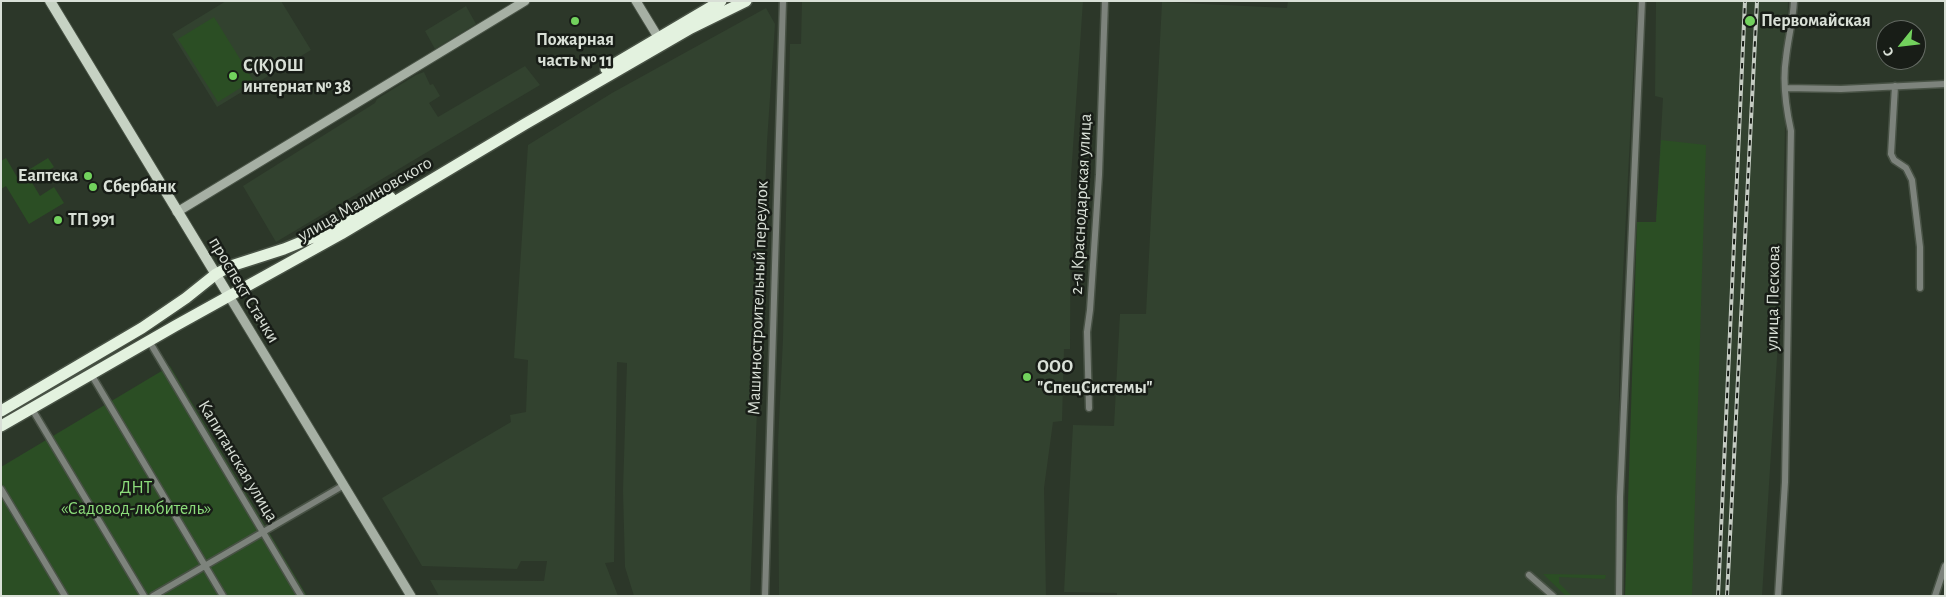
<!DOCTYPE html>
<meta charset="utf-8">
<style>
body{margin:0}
#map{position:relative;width:1946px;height:597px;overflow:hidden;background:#2c3729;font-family:"Alegreya Sans",sans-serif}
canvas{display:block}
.frame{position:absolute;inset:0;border:2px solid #d9e0d7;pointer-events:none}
.north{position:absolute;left:1876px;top:20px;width:50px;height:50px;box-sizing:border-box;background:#181d17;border:1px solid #656b64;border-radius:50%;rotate:241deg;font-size:14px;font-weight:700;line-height:20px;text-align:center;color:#d9e0d7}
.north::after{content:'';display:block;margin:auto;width:18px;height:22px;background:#72d25d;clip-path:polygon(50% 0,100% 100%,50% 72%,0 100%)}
</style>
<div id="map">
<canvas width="1946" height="597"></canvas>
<div class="frame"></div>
<div class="north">С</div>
</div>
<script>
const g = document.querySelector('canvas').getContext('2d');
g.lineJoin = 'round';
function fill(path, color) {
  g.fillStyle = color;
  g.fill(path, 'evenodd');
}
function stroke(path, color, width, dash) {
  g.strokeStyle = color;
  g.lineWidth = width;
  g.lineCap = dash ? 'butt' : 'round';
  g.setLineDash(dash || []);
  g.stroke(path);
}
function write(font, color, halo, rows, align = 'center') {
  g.font = font + ' "Alegreya Sans",sans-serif';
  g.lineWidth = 5;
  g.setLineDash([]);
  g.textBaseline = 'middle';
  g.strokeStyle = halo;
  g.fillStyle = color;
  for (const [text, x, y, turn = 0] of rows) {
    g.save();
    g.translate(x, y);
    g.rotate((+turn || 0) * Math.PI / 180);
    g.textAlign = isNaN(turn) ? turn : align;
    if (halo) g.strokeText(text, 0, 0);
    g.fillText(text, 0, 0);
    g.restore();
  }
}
const built = new Path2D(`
 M226,1H281L311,50L217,107L172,34Z
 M802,1H1083L1071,176L1070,349H1064L1062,421L1053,422L1044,488L1046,596H779L778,442L783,339L790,44H801Z
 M1288,1H1637L1620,332L1616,596H1117V593L1064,592L1073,425L1114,426L1120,314H1146L1162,2L1287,8Z
 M1656,1H1788L1781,294L1762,596H1625L1656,222L1663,98L1655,96Z
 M466,6L476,24L435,49L425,31Z
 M766,8L775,24L767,142L750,596H634L625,567L623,490L627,363L617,362L614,562L605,563L618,596H439L430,580L544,581L547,561H521L517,569L422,566L382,498L511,422L510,415L526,412L528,360L514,358L528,145L612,93Z
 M525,66L540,85L276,242L243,186L375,103L377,99L416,75L424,72L430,85L433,84L440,96L429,103L438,117Z`);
const green = new Path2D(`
 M214,17L253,80L218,102L178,39Z
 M1661,140L1706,145L1692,596H1625L1637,222H1656Z
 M6,158L17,177L48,158L54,167L31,181L40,196L54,187L64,203L29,224L6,186L1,189V161Z
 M170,366L307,596H1V467Z
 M1543,574L1606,575L1605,579L1559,577V583L1571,595L1596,596H1566Z`);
const street = new Path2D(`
 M1895,86L1891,154L1894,160L1906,168L1912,180L1920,247V288
 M1785,88L1841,89L1945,84
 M149,341L301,596
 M91,374L223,596
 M1089,408L1087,332L1090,310L1099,175L1105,1
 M32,409L144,596
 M1,489L65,596
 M1529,575L1553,596
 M153,596L344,485
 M765,596L783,1
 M1619,596L1620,497L1642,1
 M1778,596L1785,482L1791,131C1786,108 1782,83 1786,58C1788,39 1793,21 1794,1
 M1935,596L1945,566`);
const secondary = new Path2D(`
 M636,1L661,42
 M177,212L525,1
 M229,296L411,596`);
const primary = new Path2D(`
 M50,1L229,296`);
const highway = new Path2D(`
 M606,69L721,1
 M1,411L142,328L186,298L216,274L231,266L284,249L311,238L337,226L390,197
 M1,426L175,326L341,234L525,124L691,28L746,1`);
const rail = new Path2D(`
 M1718,596L1745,1
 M1727,596L1757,1`);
const markers = [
 [575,21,5,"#72d25d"],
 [1750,21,6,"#72d25d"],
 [233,76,5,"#72d25d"],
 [88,176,5,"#72d25d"],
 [93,187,5,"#72d25d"],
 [58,220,5,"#72d25d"],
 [1027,377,5,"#72d25d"]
];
const poiNames = [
 ["Первомайская",1761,21],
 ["Пожарная",575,40,"center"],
 ["часть № 11",575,61,"center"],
 ["С(К)ОШ",243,66],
 ["интернат № 38",243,87],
 ["Еаптека",78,176,"right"],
 ["Сбербанк",103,187],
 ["ТП 991",68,220],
 ["ООО",1037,367],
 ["\"СпецСистемы\"",1037,388]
];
const streetNames = [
 ["улица Малиновского",365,199,-30],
 ["2-я Краснодарская улица",1081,204,-87],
 ["проспект Стачки",244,290,59],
 ["Машиностроительный переулок",758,298,-88],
 ["улица Пескова",1773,298,-89],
 ["Капитанская улица",238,461,59]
];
const parkNames = [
 ["ДНТ",136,488],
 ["«Садовод-любитель»",136,509]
];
fill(built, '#32422f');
fill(green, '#2b4e24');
stroke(street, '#485245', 9);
stroke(secondary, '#485245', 11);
stroke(primary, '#485245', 12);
stroke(highway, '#485245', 14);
stroke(street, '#7d837c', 6);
stroke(secondary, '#a6b0a4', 9);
stroke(primary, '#c6d2c3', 10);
stroke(highway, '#e3f2df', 11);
stroke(rail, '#c5ccc3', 4);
stroke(rail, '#181d17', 2, [5.5]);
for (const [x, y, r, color] of markers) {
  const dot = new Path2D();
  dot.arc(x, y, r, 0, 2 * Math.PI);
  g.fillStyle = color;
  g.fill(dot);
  stroke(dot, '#181d17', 2);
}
write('bold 18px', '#d9e0d7', '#181d17', poiNames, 'left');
write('18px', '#d9e0d7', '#181d17', streetNames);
write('18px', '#8cdd7b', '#181d17', parkNames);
</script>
